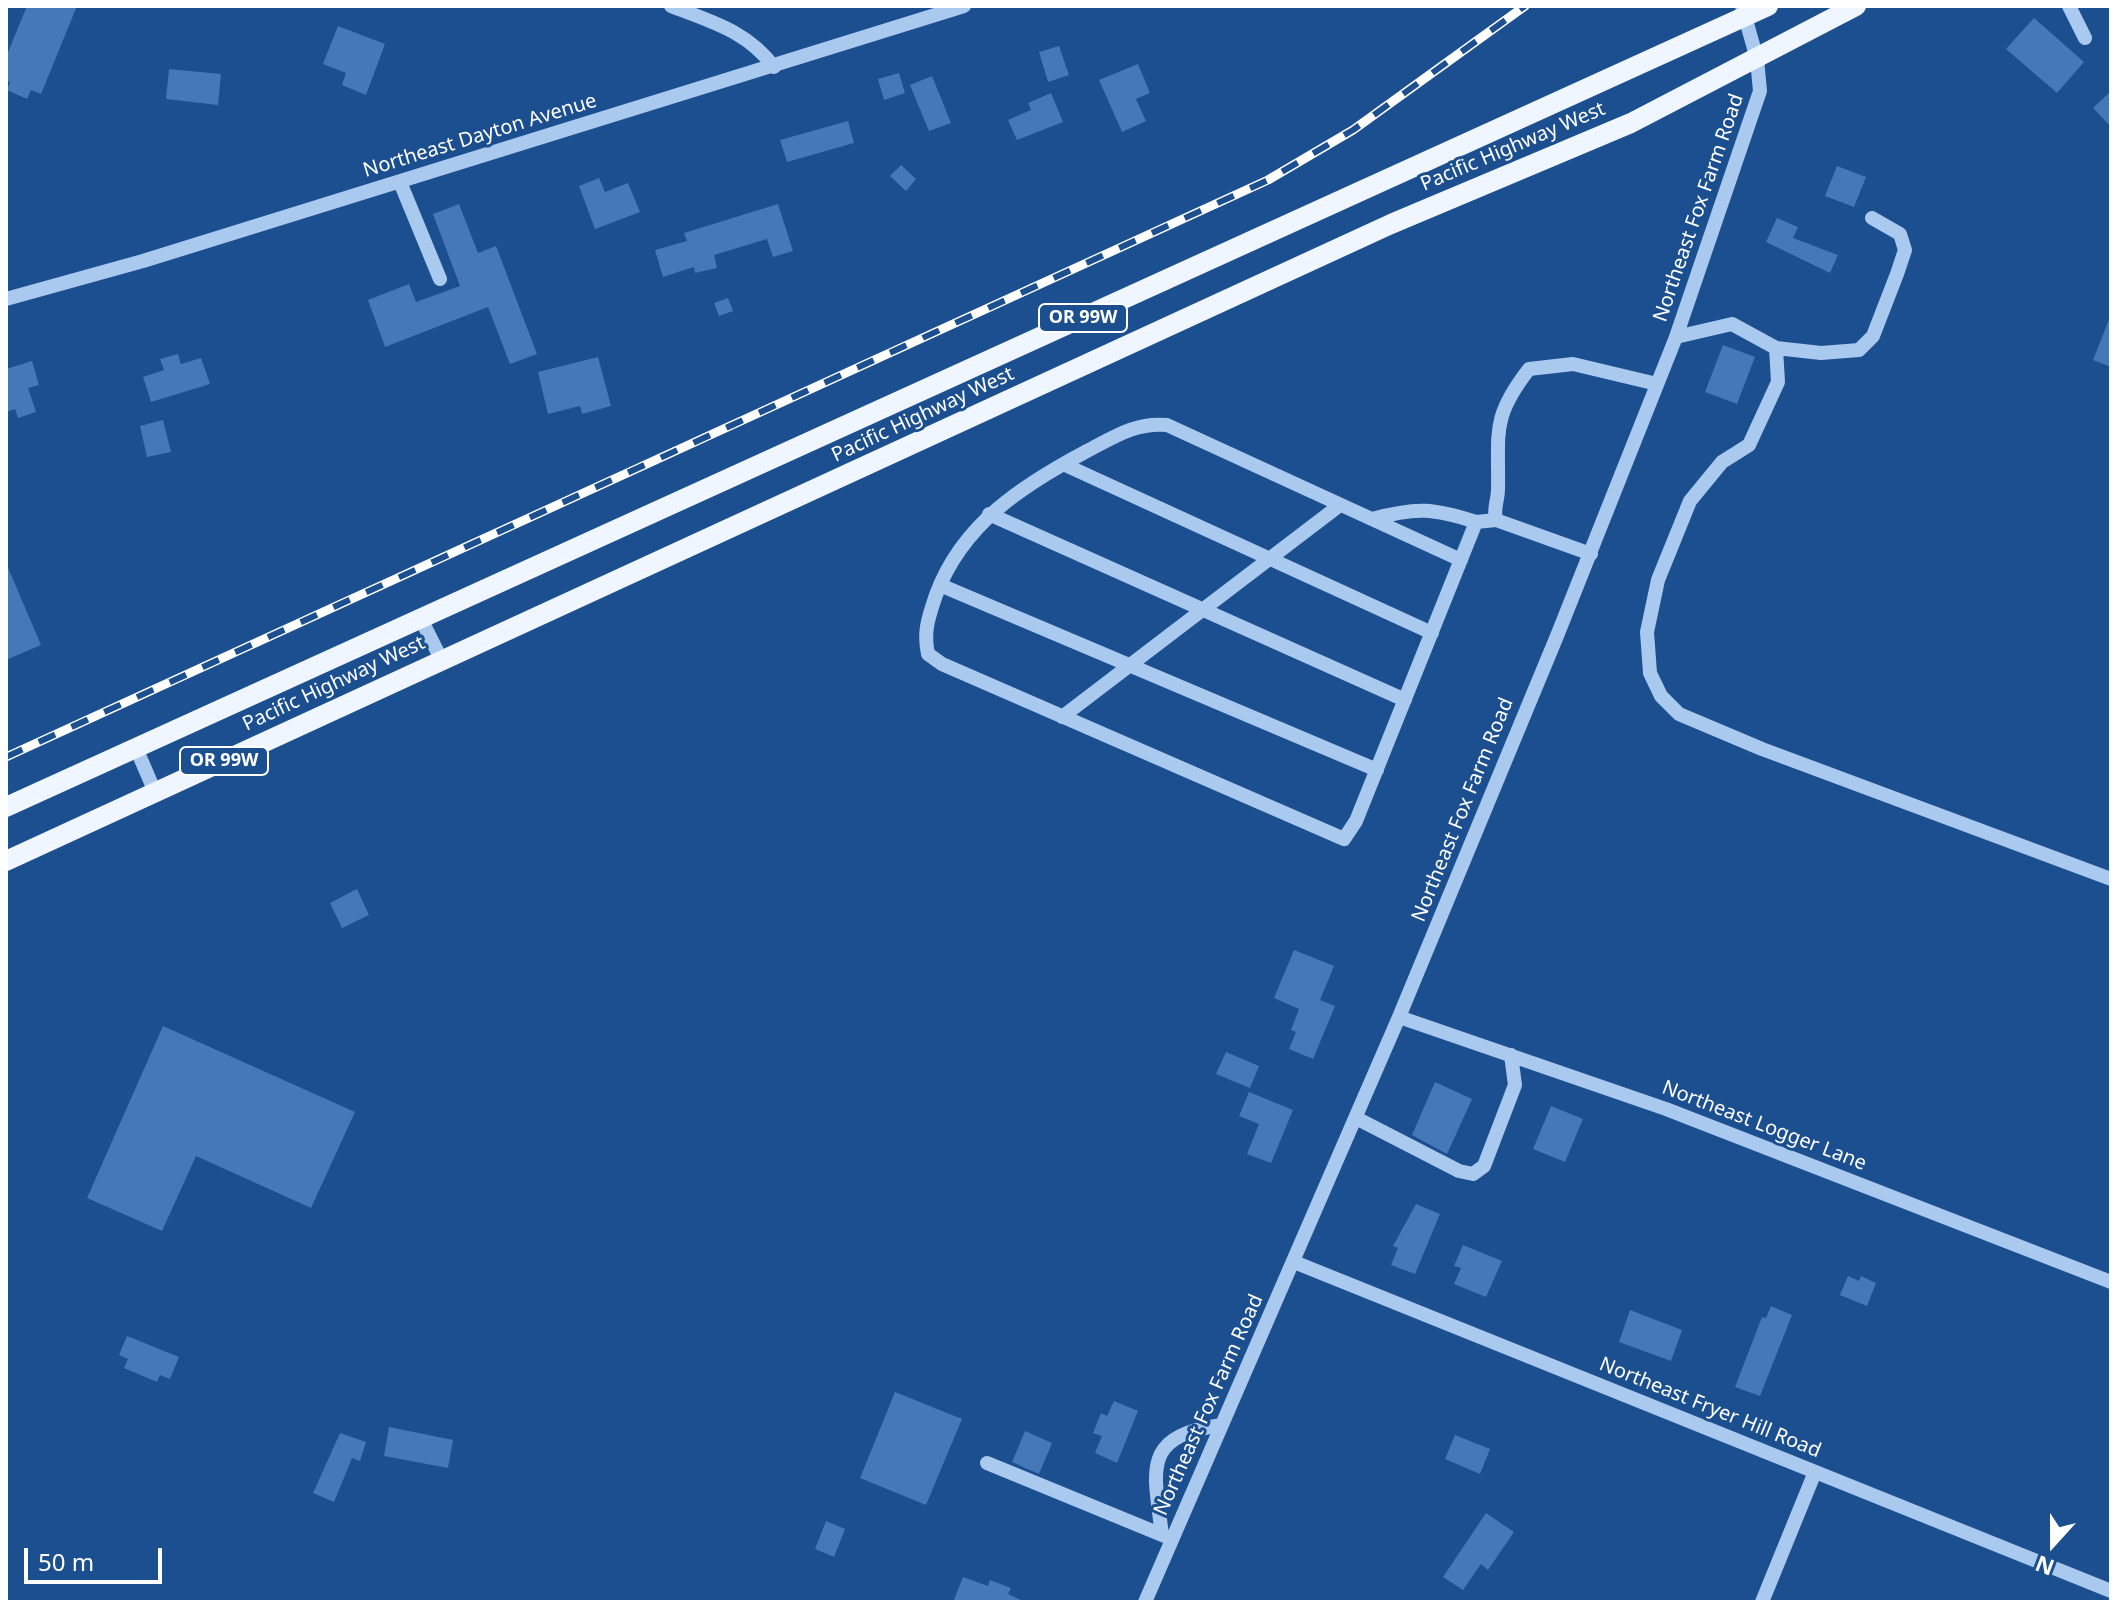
<!DOCTYPE html>
<style>
body{margin:0}
#map{position:relative;width:2117px;height:1608px;overflow:hidden;background:#1b4f8f;font-family:"Noto Sans",sans-serif}
canvas{display:block}
.frame{position:absolute;inset:0;border:8px solid #fff;pointer-events:none}
.north{position:absolute;left:2013px;top:1504px;width:80px;height:80px;-webkit-text-stroke:6px #1b4f8f;paint-order:stroke;rotate:201deg;font-size:22px;font-weight:700;line-height:32px;text-align:center;color:#fff}
.north::after{content:'';display:block;margin:auto;width:28px;height:36px;background:#fff;clip-path:polygon(50% 0,100% 100%,50% 72%,0 100%)}
.scale{position:absolute;left:24px;top:1548px;width:138px;height:36px;box-sizing:border-box;border:4px solid #fff;border-top:0;padding-left:10px;font-size:24px;line-height:28px;white-space:nowrap;color:#fff;-webkit-text-stroke:6px #1b4f8f;paint-order:stroke}
</style>
<div id="map">
<canvas width="2117" height="1608"></canvas>
<div class="frame"></div>
<div class="north">N</div>
<div class="scale">50 m</div>
</div>
<script>
const g = document.querySelector('canvas').getContext('2d');
g.lineJoin = 'round';
function fill(path, color) {
  g.fillStyle = color;
  g.fill(path, 'evenodd');
}
function stroke(path, color, width, dash) {
  g.strokeStyle = color;
  g.lineWidth = width;
  g.lineCap = dash ? 'butt' : 'round';
  g.setLineDash(dash || []);
  g.stroke(path);
}
function write(font, color, halo, rows, align = 'center') {
  g.font = font + ' "Noto Sans",sans-serif';
  g.lineWidth = 6;
  g.setLineDash([]);
  g.textBaseline = 'middle';
  g.strokeStyle = halo;
  g.fillStyle = color;
  for (const [text, x, y, turn = 0] of rows) {
    g.save();
    g.translate(x, y);
    g.rotate((+turn || 0) * Math.PI / 180);
    g.textAlign = isNaN(turn) ? turn : align;
    if (halo) g.strokeText(text, 0, 0);
    g.fillText(text, 0, 0);
    g.restore();
  }
}
const building = new Path2D(`
 M27,6H77L41,94L31,90L27,99L7,90L10,82L6,80V57Z
 M2034,18L2084,62L2057,93L2006,49Z
 M338,26L385,44L366,95L342,85L346,73L323,64Z
 M1059,46L1069,75L1048,82L1039,52Z
 M1138,64L1150,93L1136,99L1146,121L1122,132L1099,80Z
 M169,69L221,74L218,105L166,99Z
 M899,73L905,93L884,100L878,79Z
 M932,76L951,123L929,131L910,85Z
 M2111,91V127L2093,108Z
 M1051,93L1063,122L1017,140L1008,120L1031,110L1028,103Z
 M848,121L854,143L787,162L780,140Z
 M901,165L916,179L906,191L890,176Z
 M1837,166L1866,177L1854,207L1825,196Z
 M599,178L605,192L628,183L640,212L595,229L579,186Z
 M459,204L478,253L496,246L537,354L510,364L488,307L385,347L368,300L409,284L416,302L460,286L433,214Z
 M778,204L793,251L773,257L767,239L714,255L717,268L695,273L694,267L663,277L655,250L687,241L684,233Z
 M1777,218L1798,227L1793,238L1838,255L1830,273L1766,242Z
 M728,298L733,311L719,316L714,303Z
 M2110,317H2111V367L2093,360Z
 M1723,345L1755,357L1737,404L1705,392Z
 M178,354L181,364L201,358L210,384L151,402L143,377L164,370L160,359Z
 M598,357L611,406L582,414L580,406L548,414L538,372Z
 M32,361L39,385L28,388L36,412L18,418L15,409L6,412V369Z
 M163,420L171,452L147,457L140,426Z
 M6,563L41,645L6,660Z
 M357,889L369,915L342,928L330,903Z
 M1294,950L1334,966L1320,1000L1335,1006L1313,1059L1289,1049L1296,1032L1291,1030L1299,1009L1274,998Z
 M163,1026L355,1112L311,1208L196,1156L162,1231L87,1198Z
 M1226,1052L1259,1066L1250,1088L1216,1074Z
 M1435,1082L1472,1099L1447,1154L1412,1135Z
 M1249,1092L1293,1110L1271,1163L1247,1154L1259,1124L1239,1116Z
 M1551,1106L1583,1119L1565,1162L1533,1149Z
 M1416,1204L1440,1214L1415,1274L1391,1265L1398,1248L1393,1246Z
 M1463,1245L1502,1261L1486,1297L1454,1284L1461,1268L1454,1266Z
 M1848,1276L1859,1281L1861,1276L1876,1283L1867,1306L1840,1295Z
 M1771,1306L1792,1315L1760,1396L1735,1387L1762,1317L1766,1318Z
 M1630,1310L1682,1330L1671,1361L1619,1342Z
 M127,1336L179,1357L170,1379L160,1375L157,1382L124,1368L128,1359L119,1355Z
 M895,1392L962,1419L926,1505L860,1478Z
 M1114,1401L1138,1411L1117,1463L1095,1453L1102,1436L1093,1433L1101,1413L1107,1416Z
 M389,1427L453,1440L448,1468L384,1456Z
 M1025,1431L1052,1443L1039,1474L1012,1462Z
 M340,1433L366,1442L360,1461L352,1458L334,1502L313,1493Z
 M1455,1435L1490,1449L1480,1474L1445,1459Z
 M1486,1513L1514,1532L1488,1570L1481,1564L1463,1590L1443,1577Z
 M826,1521L845,1529L834,1557L815,1549Z
 M963,1577L988,1586L990,1580L1011,1588L1008,1594L1025,1602H953Z`);
const minor = new Path2D(`
 M671,6C712,22 747,31 774,67
 M2069,6L2085,38
 M400,182L440,279
 M6,299L143,261L964,6
 M1676,337L1732,324L1776,348L1778,382L1749,445L1722,462L1690,501L1658,580L1647,632L1650,673L1661,696L1679,714L1762,749L2111,879
 M1776,348L1821,353L1859,350L1873,336L1897,274L1905,250L1900,234L1872,218
 M1063,464L1432,633
 M989,514L1405,700
 M1372,519C1416,507 1433,508 1476,522
 M1591,554L1496,520C1493,508 1498,501 1498,489C1499,432 1491,418 1529,369L1573,364L1657,384
 M1461,560L1167,425C1136,422 1114,437 1087,451C1023,485 962,524 936,595C929,616 923,631 928,654L942,664L1344,839L1356,821C1396,721 1436,622 1476,522L1496,520
 M940,585L1377,770
 M421,619L442,661
 M1062,717L1340,505
 M136,748L155,792
 M1399,1017L1666,1109L2111,1282
 M1356,1118L1459,1171L1473,1174L1484,1166L1515,1085L1511,1055
 M1294,1262L2111,1591
 M987,1463L1172,1539
 M1162,1535C1154,1469 1141,1436 1222,1425
 M1145,1602L1399,1017L1557,636L1676,337L1760,91L1757,59L1742,6
 M1762,1602L1815,1472`);
const major = new Path2D(`
 M6,807L1768,6
 M6,861L1391,224L1631,123L1856,6`);
const rail = new Path2D(`
 M6,757L1268,180L1353,130L1525,6`);
const shields = [
 [1083,318,88],
 [224,761,88]
];
const shieldNames = [
 ["OR 99W",1083,318],
 ["OR 99W",224,761]
];
const streetNames = [
 ["Northeast Dayton Avenue",480,136,-17],
 ["Pacific Highway West",1513,147,-23],
 ["Northeast Fox Farm Road",1699,208,-71],
 ["Pacific Highway West",923,415,-25],
 ["Pacific Highway West",334,684,-25],
 ["Northeast Fox Farm Road",1463,810,-68],
 ["Northeast Logger Lane",1764,1126,21],
 ["Northeast Fox Farm Road",1209,1405,-66],
 ["Northeast Fryer Hill Road",1710,1408,22]
];
fill(building, '#4478b7');
stroke(minor, '#a9c9ee', 14);
stroke(major, '#f0f6ff', 20);
stroke(rail, '#fff', 9);
stroke(rail, '#1b4f8f', 6, [18]);
for (const [x, y, w] of shields) {
  const box = new Path2D();
  box.roundRect(x - w / 2, y - 14, w, 28, 6);
  g.fillStyle = '#1b4f8f';
  g.fill(box);
  stroke(box, '#fff', 2);
}
write('bold 18px', '#fff', null, shieldNames);
write('20px', '#fff', '#1b4f8f', streetNames);
</script>
